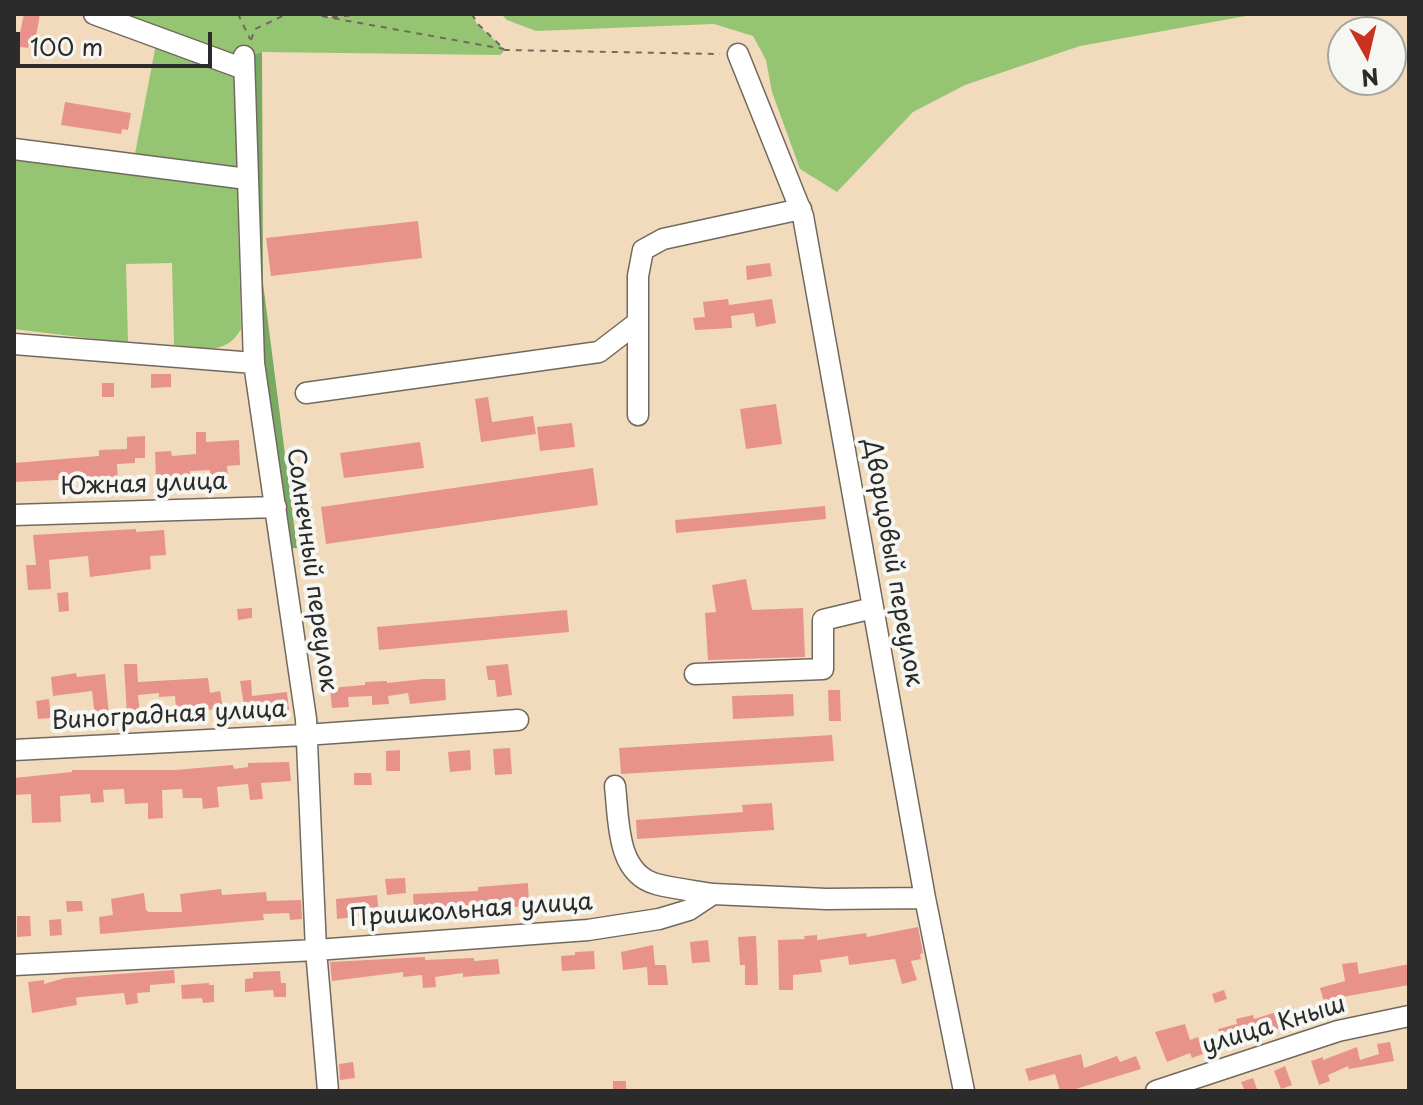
<!DOCTYPE html>
<meta charset="utf-8">
<style>
body{margin:0}
#map{position:relative;width:1423px;height:1105px;overflow:hidden;background:#f2dbbc;font-family:"Playpen Sans",sans-serif}
canvas{display:block}
.frame{position:absolute;inset:0;border:16px solid #2b2b2b;pointer-events:none}
.north{position:absolute;left:1327px;top:16px;width:80px;height:80px;box-sizing:border-box;background:#f6f6f2;border:2px solid #a5a5a2;border-radius:50%;rotate:172deg;font-size:22px;font-weight:700;line-height:32px;text-align:center;color:#2b2b2b}
.north::after{content:'';display:block;margin:auto;width:28px;height:36px;background:#c8321e;clip-path:polygon(50% 0,100% 100%,50% 72%,0 100%)}
.scale{position:absolute;left:16px;top:32px;width:196px;height:36px;box-sizing:border-box;border:4px solid #2b2b2b;border-top:0;padding-left:10px;font-size:24px;line-height:28px;white-space:nowrap;color:#2b2b2b;-webkit-text-stroke:6px #f6f6f2;paint-order:stroke}
</style>
<div id="map">
<canvas width="1423" height="1105"></canvas>
<div class="frame"></div>
<div class="north">N</div>
<div class="scale">100 m</div>
</div>
<script>
const g = document.querySelector('canvas').getContext('2d');
g.lineJoin = 'round';
function fill(path, color) {
  g.fillStyle = color;
  g.fill(path, 'evenodd');
}
function stroke(path, color, width, dash) {
  g.strokeStyle = color;
  g.lineWidth = width;
  g.lineCap = dash ? 'butt' : 'round';
  g.setLineDash(dash || []);
  g.stroke(path);
}
function write(font, color, halo, rows, align = 'center') {
  g.font = font + ' "Playpen Sans",sans-serif';
  g.lineWidth = 8;
  g.setLineDash([]);
  g.textBaseline = 'middle';
  g.strokeStyle = halo;
  g.fillStyle = color;
  for (const [text, x, y, turn = 0] of rows) {
    g.save();
    g.translate(x, y);
    g.rotate((+turn || 0) * Math.PI / 180);
    g.textAlign = isNaN(turn) ? turn : align;
    if (halo) g.strokeText(text, 0, 0);
    g.fillText(text, 0, 0);
    g.restore();
  }
}
const green = new Path2D(`
 M94,14H310L328,17L370,14H472L477,24L505,50L500,55L262,52L244,56L247,179L133,164L157,39Z
 M501,14H1257L1080,46L965,85L913,112L837,192L800,169L772,92L766,60L753,36L714,24L536,31L507,20Z
 M14,156L237,185L241,329C226,357 201,347 174,345L172,263L126,264L128,343L14,329Z`);
const forest = new Path2D(`
 M262,52L263,283L297,548L282,549L254,363L244,57Z`);
const building = new Path2D(`
 M24,14H40L36,36H31L28,48L14,46V32L20,33Z
 M65,102L131,113L128,130L122,129L121,134L61,125Z
 M418,221L422,258L271,276L266,238Z
 M770,263L772,276L747,280L746,266Z
 M728,299L729,305L772,299L776,323L756,327L754,313L731,316L732,328L695,330L693,318L705,317L703,302Z
 M151,374H171V387L151,388Z
 M102,383H114V397H102Z
 M488,397L492,422L533,416L536,434L481,442L475,399Z
 M776,404L782,444L746,449L740,409Z
 M572,423L575,447L540,451L537,427Z
 M196,432H206V442L239,440L240,465L227,466L228,477L210,478V470L190,471V477L156,480L155,452L171,451L172,456L196,454Z
 M145,436V458H135V463L117,464L118,480L101,481V478L14,482V463L99,456V450L127,449V437Z
 M420,442L424,468L344,478L340,453Z
 M593,468L598,505L326,544L321,507Z
 M825,506L826,519L676,533L675,520Z
 M136,529V532L164,530L166,555L150,556L151,569L90,577L88,556L49,560L51,589L28,590L26,565H36L33,535Z
 M746,579L752,610L803,608L805,657L708,660L705,613L716,612L712,585Z
 M68,592L69,611L59,612L57,593Z
 M252,608V618L238,620L237,609Z
 M567,610L569,632L379,650L377,627Z
 M124,664H137L138,682L208,678L210,693L220,691L223,709L183,711L182,707H176L175,696L159,697V693L138,695L140,714L127,715Z
 M508,664L512,695L497,697L495,680H488L486,666Z
 M76,673L77,677L105,674L109,715L95,717L92,691L53,696L51,677Z
 M424,679H445L446,700L410,704L408,693L388,696L389,704L372,705V696L348,697L349,707L332,708L330,688L365,685V682L387,681V683Z
 M251,680L252,696L287,692L289,710L245,712L240,681Z
 M828,690H840L841,721H829Z
 M793,694L794,716L733,719L732,696Z
 M49,699L51,718L38,719L36,701Z
 M832,735L834,761L621,774L619,748Z
 M510,748L512,774L495,775L493,749Z
 M400,750V771H386V751Z
 M470,750L471,770L450,772L448,752Z
 M289,762L291,781L261,783L263,799L250,800L248,784L217,787L219,807L203,809L202,798H183L182,789L162,790L163,818L148,819V803L125,804L124,789L103,790L104,802L91,803L90,794L60,796L61,822L32,823L31,794L14,795V778L72,772V770H175L233,765L234,769L248,767V763Z
 M354,773H371L372,785H354Z
 M772,803L774,830L637,839L636,820L731,813L743,812L742,805Z
 M405,878L406,893L387,895L385,879Z
 M528,883L529,906L414,913L413,894L478,891V887Z
 M221,889L222,895L266,892L267,901L301,900L302,919L290,920L289,913L263,914L264,920L100,934L99,917L113,915L111,899L144,893L146,910L149,912H182L180,894Z
 M377,895L379,914L337,919L336,899Z
 M66,901H82L83,911L67,912Z
 M17,916H30L31,936L17,937Z
 M61,919L62,935L50,936L49,920Z
 M918,927L923,953L920,954L921,959L911,961L917,980L902,984L895,959L849,965L848,956L820,960L822,972L793,975V990H779L778,940L805,939L804,936L817,935V940L866,933L867,937Z
 M756,936L758,985H745V965H740L738,937Z
 M708,940L710,962L692,963L690,942Z
 M653,945L655,965H666L668,985H648L647,967L623,970L621,952Z
 M594,951L595,969L562,971L561,956L575,955V952Z
 M425,957V960L474,958V961L498,959L500,974L463,977V973L435,977L436,987L423,988L422,975L403,977V972L332,981L330,962Z
 M1357,962L1359,974L1409,964V985L1337,998L1339,1009L1327,1012L1320,988L1345,981L1342,964Z
 M174,970L175,983L150,985V992L137,993L138,1003L126,1005L124,993L80,997L76,998L77,1005L32,1013L28,982L44,980V984L65,978Z
 M280,971L281,983H286V997H274L273,990L245,992V979L253,978V972Z
 M209,983V985H214V1002L203,1003L202,998L182,999L181,985Z
 M1224,990L1227,999L1215,1003L1212,994Z
 M1293,1007L1299,1022L1261,1034L1262,1038L1249,1042L1247,1037L1223,1044L1218,1029L1237,1024L1236,1019L1253,1015L1254,1019Z
 M1185,1024L1190,1040L1198,1037L1203,1054L1192,1058L1190,1053L1167,1062L1155,1032Z
 M1390,1042L1394,1061L1349,1069L1348,1066L1328,1075L1330,1081L1319,1085L1311,1061L1323,1057V1060L1357,1047L1360,1060L1379,1054L1377,1044Z
 M1081,1054L1084,1068L1117,1056L1120,1062L1136,1056L1141,1069L1069,1091H1060L1055,1074L1029,1081L1025,1069Z
 M353,1062L355,1078L340,1080L339,1064Z
 M1285,1066L1292,1085L1281,1089L1274,1071Z
 M1253,1078L1257,1089L1245,1091L1241,1082Z
 M613,1081H626V1091H613Z`);
const path = new Path2D(`
 M238,14L250,39
 M310,14L504,49
 M472,14L477,23L505,50L720,54
 M332,17L370,14
 M251,40L255,29L287,14`);
const minor = new Path2D(`
 M94,14L244,69
 M738,54L803,216L925,898L964,1091
 M244,56L254,363L306,719L316,950L328,1091
 M14,149L247,179
 M14,344L254,363
 M306,393L599,352L638,322
 M638,415V276L643,250L663,239L801,209
 M14,515L276,507
 M695,674L823,669V620L873,608
 M14,750L305,735L518,720
 M615,786C619,820 616,873 656,884C675,889 695,891 713,894
 M14,965L316,950L588,930L659,919L689,910L713,894L826,899L925,898
 M1156,1091L1338,1031L1409,1016`);
const streetNames = [
 ["Южная улица",144,485,-2],
 ["Дворцовый переулок",892,563,80],
 ["Солнечный переулок",311,570,82],
 ["Виноградная улица",169,716,-3],
 ["Пришкольная улица",471,911,-4],
 ["улица Кныш",1274,1026,-17]
];
fill(green, '#95c472');
fill(forest, '#78aa64');
fill(building, '#e7938b');
stroke(minor, '#71695e', 23);
stroke(path, '#71695e', 2, [6, 6]);
stroke(minor, '#fff', 20);
write('24px', '#2b2b2b', '#f6f6f2', streetNames);
</script>
